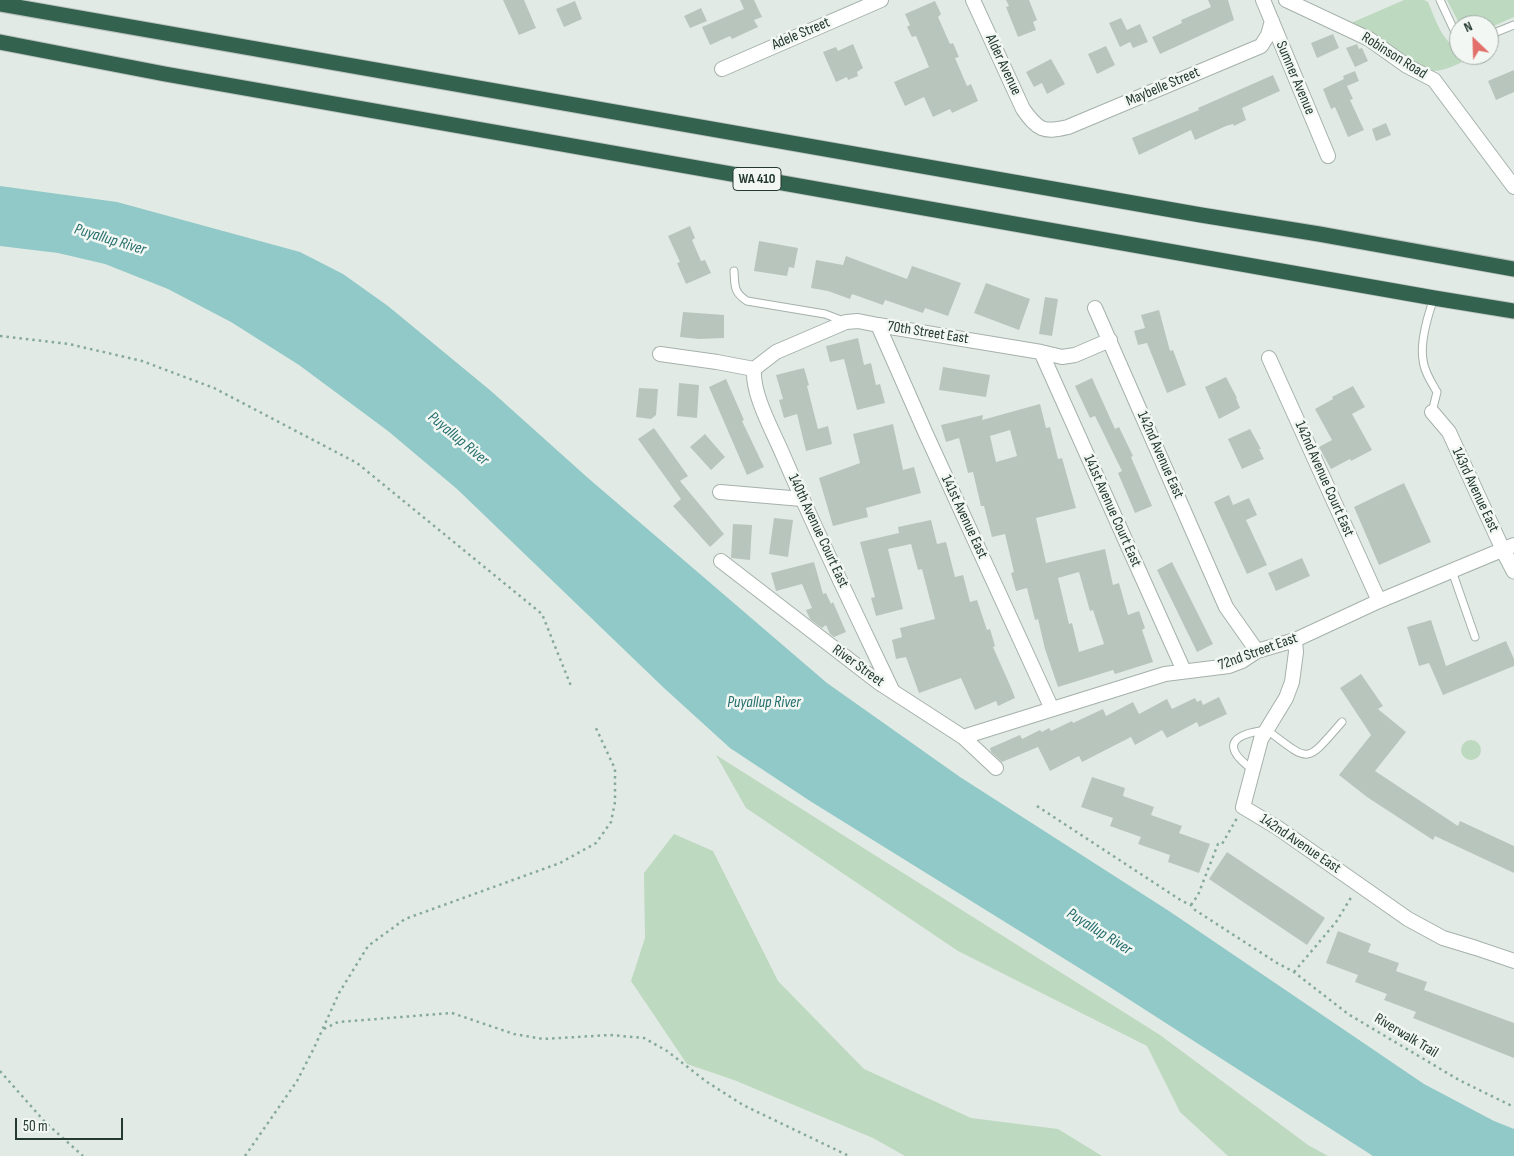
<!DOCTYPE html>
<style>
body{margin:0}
#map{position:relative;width:1514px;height:1156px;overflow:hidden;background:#e2eae5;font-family:"Sofia Sans Condensed",sans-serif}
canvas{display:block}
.north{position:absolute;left:1449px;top:15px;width:50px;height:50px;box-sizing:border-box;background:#f2f7f4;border:1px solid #a0aba5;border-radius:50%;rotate:336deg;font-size:14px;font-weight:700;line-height:20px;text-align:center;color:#24392f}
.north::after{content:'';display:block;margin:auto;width:18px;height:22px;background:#e26f69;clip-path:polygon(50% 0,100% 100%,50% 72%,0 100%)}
.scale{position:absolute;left:15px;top:1118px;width:108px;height:22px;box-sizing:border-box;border:2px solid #24392f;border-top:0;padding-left:6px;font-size:15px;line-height:18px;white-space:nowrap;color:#24392f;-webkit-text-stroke:4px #f2f7f4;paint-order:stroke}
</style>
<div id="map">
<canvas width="1514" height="1156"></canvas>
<div class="north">N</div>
<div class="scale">50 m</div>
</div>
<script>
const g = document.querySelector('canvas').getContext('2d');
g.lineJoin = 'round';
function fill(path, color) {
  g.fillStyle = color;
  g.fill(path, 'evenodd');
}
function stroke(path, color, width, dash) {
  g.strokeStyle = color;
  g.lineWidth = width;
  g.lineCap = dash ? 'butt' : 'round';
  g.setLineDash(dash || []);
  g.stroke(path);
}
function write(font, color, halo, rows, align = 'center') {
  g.font = font + ' "Sofia Sans Condensed",sans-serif';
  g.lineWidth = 5;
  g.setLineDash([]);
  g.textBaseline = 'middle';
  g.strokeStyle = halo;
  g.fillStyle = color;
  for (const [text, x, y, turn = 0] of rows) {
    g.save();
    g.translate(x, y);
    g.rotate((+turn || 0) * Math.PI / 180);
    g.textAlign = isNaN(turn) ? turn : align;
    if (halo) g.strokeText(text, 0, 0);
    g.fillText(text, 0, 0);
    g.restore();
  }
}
const green = new Path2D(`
 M1404,0H1424L1428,2C1435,18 1442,42 1459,49V55H1476C1463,61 1448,71 1433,71C1417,72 1406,56 1394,48C1381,38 1366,30 1351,23Z
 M1447,0H1514V17L1489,28V25H1460Z
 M1461 750a10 10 0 1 1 20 0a10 10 0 1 1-20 0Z
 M716,755L1160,1035L1308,1145L1328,1156H1228L1180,1112L1147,1046L958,951L746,808Z
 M674,834L713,851L778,981L864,1069L971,1118L1058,1129L1102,1156H905L873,1138L734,1080L687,1064L631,981L645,938L644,873Z`);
const water = new Path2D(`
 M0,186L117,202L300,252L343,274L388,306L491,391L588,478L827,683L960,777L1169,911L1424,1084L1494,1121L1514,1129V1156H1373L1105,984L810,801L730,748L664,688L457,489L388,431L299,365L231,322L168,289L105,264L58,253L0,246Z`);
const building = new Path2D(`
 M503,0H524L536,28L519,35Z
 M740,0H754L762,17L754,20L758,27L732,39L730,36L710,45L702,27L744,9Z
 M1006,0H1029L1037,20L1033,22L1036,30L1018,37L1006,7L1009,6Z
 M1208,0H1228L1234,20L1160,54L1152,37L1182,23L1181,20L1211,7Z
 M575,1L582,19L564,27L556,9Z
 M935,1L941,14L938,17L950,44L953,43L959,57L955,58L967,86L971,84L978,101L952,113L950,109L933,117L924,97L905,106L894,82L929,67L916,36L912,37L907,27L910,25L905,14Z
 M701,8L707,21L690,28L684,16Z
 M1121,18L1127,30L1140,24L1148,42L1133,48L1130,42L1120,47L1109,23Z
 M1333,34L1339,48L1317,58L1311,43Z
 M853,44L863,68L857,72L858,76L848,80L847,77L836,82L823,52L836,47L838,51Z
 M1357,44L1359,49L1362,48L1368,61L1355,67L1346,48Z
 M1106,46L1115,65L1097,74L1088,54Z
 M1051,59L1065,84L1047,94L1042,83L1034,87L1026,72Z
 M1514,70V92L1496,100L1488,81Z
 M1355,71L1359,81L1347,86L1353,99L1350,100L1364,130L1348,137L1335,107L1331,109L1323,89L1344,79L1343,76Z
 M1273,75L1280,91L1242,108L1246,120L1234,126L1233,124L1226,126L1195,140L1191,130L1139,155L1132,138L1199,110L1198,108Z
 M1386,123L1391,135L1376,141L1372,129Z
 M690,226L695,238L692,240L701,261L705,260L711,273L686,284L677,263L680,262L668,236Z
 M759,241L798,248L794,268L789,267L787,276L754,271Z
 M846,256L907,279L912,266L961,283L948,316L925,308L923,313L885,300L883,305L852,294L850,299L828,291L811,288L816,260L843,265Z
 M986,283L1030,299L1019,330L974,313Z
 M1045,297L1058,299L1052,336L1039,334Z
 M1159,310L1170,351L1173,350L1186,385L1167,393L1147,343L1138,345L1134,331L1145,328L1141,315Z
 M683,312L724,315V338L699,339L680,337Z
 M858,338L864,365L871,363L876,385L880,384L885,403L857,410L844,359L830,362L826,346Z
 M943,367L990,375L986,397L939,390Z
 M804,368L809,385L807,386L818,429L828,426L832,444L806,451L797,414L784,418L779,400L783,399L776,375Z
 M1226,377L1237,398H1236L1240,408L1219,419L1205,387Z
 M1092,378L1115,429L1119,427L1133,456L1131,457L1152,506L1135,513L1118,473L1122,471L1095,416L1090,418L1075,386Z
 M726,379L744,420L742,421L764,467L747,475L709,387Z
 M679,383L699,385L697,418L677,416Z
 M1353,386L1365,407L1352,414L1372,450L1351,461L1350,459L1331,469L1319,447L1332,440L1315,409L1333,399L1332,397Z
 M639,388L658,389L656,415L651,419L636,417Z
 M1040,404L1046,428L1050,427L1058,459L1062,458L1076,508L1036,518L1046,563L1105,549L1113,585L1119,583L1128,615L1139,611L1145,628L1142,630L1153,662L1115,674L1113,670L1058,687L1045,649L1038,619L1035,620L1027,588L1016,591L1011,573L1014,572L1005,534L992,537L984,506H981L973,472L968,473L959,438L946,442L941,425L983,415L982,420ZM1010,430L1017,456L996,462L990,436ZM1079,572L1090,611L1093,610L1104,644L1079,652L1072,623L1069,624L1058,578Z
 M893,424L903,470L914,467L921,493L866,508L868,517L833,526L819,478L860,463L853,434Z
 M654,428L688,476L680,481L724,534L710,547L673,506L681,499L638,439Z
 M1250,429L1261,449H1259L1264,459L1242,469L1228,439Z
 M705,434L725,457L711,470L690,447Z
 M1404,483L1431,542L1379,565L1354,507Z
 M1229,495L1233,505L1249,498L1257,515L1246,520L1267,565L1247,574L1214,502Z
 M774,518L793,520L788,557L769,554Z
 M931,520L937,544L946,542L955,577L963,575L970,602L977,600L987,630L990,629L995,646L993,647L1012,690L1015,698L998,706L996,701L975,710L961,678L919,693L906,657L896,659L892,640L902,637L900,628L935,619L922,569L918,570L911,544L888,549L903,609L876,616L871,598L875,597L860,542L899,533L898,527Z
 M733,524L752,525L750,560L731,558Z
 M1302,558L1310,576L1276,591L1268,573Z
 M814,562L823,594L826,593L831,604L833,602L846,632L834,637L830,634L826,625L822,628L810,619L806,610L812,608L802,584L776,591L771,573Z
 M1172,562L1213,644L1197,652L1157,570Z
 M1431,620L1446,666L1506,641L1514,659V666L1443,695L1429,663L1419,666L1407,627Z
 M1361,674L1383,706L1378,709L1406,732L1375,771L1458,826L1460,821L1514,846V873L1435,836L1433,840L1367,797L1339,775L1371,735L1340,688Z
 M1219,697L1227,714L1199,727L1197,722L1167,738L1162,730L1135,745L1131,737L1082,762L1079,756L1050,771L1038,747L1002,762L991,752L990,748L1020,735L1022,739L1040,730L1042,732L1049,728L1051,731L1072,721L1073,723L1103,709L1106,716L1133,702L1139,714L1167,699L1172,709L1195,698L1197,702L1201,700L1203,705Z
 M1092,777L1125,788L1123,796L1154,807L1151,815L1182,826L1179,833L1210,844L1199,873L1168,862L1170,855L1138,844L1141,837L1110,826L1113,818L1081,807Z
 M1227,852L1325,918L1307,945L1209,879Z
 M1338,931L1371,944L1368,952L1399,963L1396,971L1427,982L1424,990L1514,1023V1058L1413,1018L1416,1012L1384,1000L1387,994L1355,982L1358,975L1326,963Z`);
const path = new Path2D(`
 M0,336L69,344L142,361L214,388L357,463L542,614L571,686
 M1037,806L1182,901L1191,905L1195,910L1277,963L1294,972L1348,1014L1459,1080L1514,1107
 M1191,905L1198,895L1218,844H1222L1237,818
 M1294,972L1336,922L1352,896
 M324,1029L338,1022L452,1013L514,1034L543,1039L610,1035L644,1038L667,1051L707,1082L743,1105L849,1156
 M0,1071L45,1122L83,1156
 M245,1156L297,1081L314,1048L339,993L368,946L405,919L560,863L596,843L611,822L615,802V769L595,726`);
const lane = new Path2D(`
 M1440,0L1455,32L1459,35
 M1489,35L1514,25
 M734,271C735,285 733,292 747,301L825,314L846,322
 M1432,412L1437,392C1431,382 1424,371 1423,360C1420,342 1428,315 1434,298
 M1452,571L1475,637
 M1253,770C1220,746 1232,734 1267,730C1311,763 1305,764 1342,722`);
const street = new Path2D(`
 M973,0L1023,109C1038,130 1043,133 1068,127L1261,46L1268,35L1272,21
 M1263,0L1328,156
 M1286,0L1369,39L1407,66L1434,80L1514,187
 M722,69L881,0
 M1095,308L1226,607L1257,651
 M878,325L926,434L1052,709
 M1041,352L1184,671
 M660,354L717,362L754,369
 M1269,358L1379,601
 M754,369L776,352L846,322L858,321L878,325L1041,352L1062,357L1075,355L1110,340
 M754,369C752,395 773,431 783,455C817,534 855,612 892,690
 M1432,412L1449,432L1503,550
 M720,492L802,499
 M721,561L878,682L963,737L996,768
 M1295,640L1296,652L1292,682L1286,698L1261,739L1243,807L1278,828L1408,919L1443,938L1476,948L1514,961
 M963,737L1165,674L1229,666L1242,661L1257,651L1295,640L1379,601L1514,545`);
const secondary = new Path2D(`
 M1503,550L1514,571`);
const highway = new Path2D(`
 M0,4L1201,215L1319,234L1514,269
 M0,42L165,74L1434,298L1514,311`);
const shields = [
 [757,179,48]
];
const shieldNames = [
 ["WA 410",757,179]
];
const streetNames = [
 ["Adele Street",801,34,-23],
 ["Robinson Road",1394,56,32],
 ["Alder Avenue",1003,65,65],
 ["Sumner Avenue",1295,78,67],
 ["Maybelle Street",1163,87,-23],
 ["70th Street East",928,333,9],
 ["142nd Avenue East",1160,455,66],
 ["142nd Avenue Court East",1324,479,66],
 ["143rd Avenue East",1475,490,65],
 ["141st Avenue Court East",1112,511,66],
 ["141st Avenue East",964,517,65],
 ["140th Avenue Court East",818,531,65],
 ["72nd Street East",1258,652,-20],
 ["River Street",858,666,36],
 ["142nd Avenue East",1300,844,34],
 ["Riverwalk Trail",1406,1036,31]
];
const waterNames = [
 ["Puyallup River",110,240,17],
 ["Puyallup River",458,439,40],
 ["Puyallup River",764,703],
 ["Puyallup River",1099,932,32]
];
fill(green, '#bdd9bf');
fill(water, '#90c9c7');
fill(building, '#b8c5bd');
stroke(lane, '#a5b1ab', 9);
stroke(street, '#a5b1ab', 16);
stroke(secondary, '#a2b5aa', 17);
stroke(highway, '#bdc4c1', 17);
stroke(path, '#86aa98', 2.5, [2.5, 4]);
stroke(lane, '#fff', 7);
stroke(street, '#fff', 14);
stroke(secondary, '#fff', 15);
stroke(highway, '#33624f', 15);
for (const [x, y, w] of shields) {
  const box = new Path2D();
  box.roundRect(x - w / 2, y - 11.5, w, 23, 4);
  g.fillStyle = '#f2f7f4';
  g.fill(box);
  stroke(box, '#24392f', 1);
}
write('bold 14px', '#24392f', null, shieldNames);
write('15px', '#24392f', '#f2f7f4', streetNames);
write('italic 16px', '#256e6c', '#f2f7f4', waterNames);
</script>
